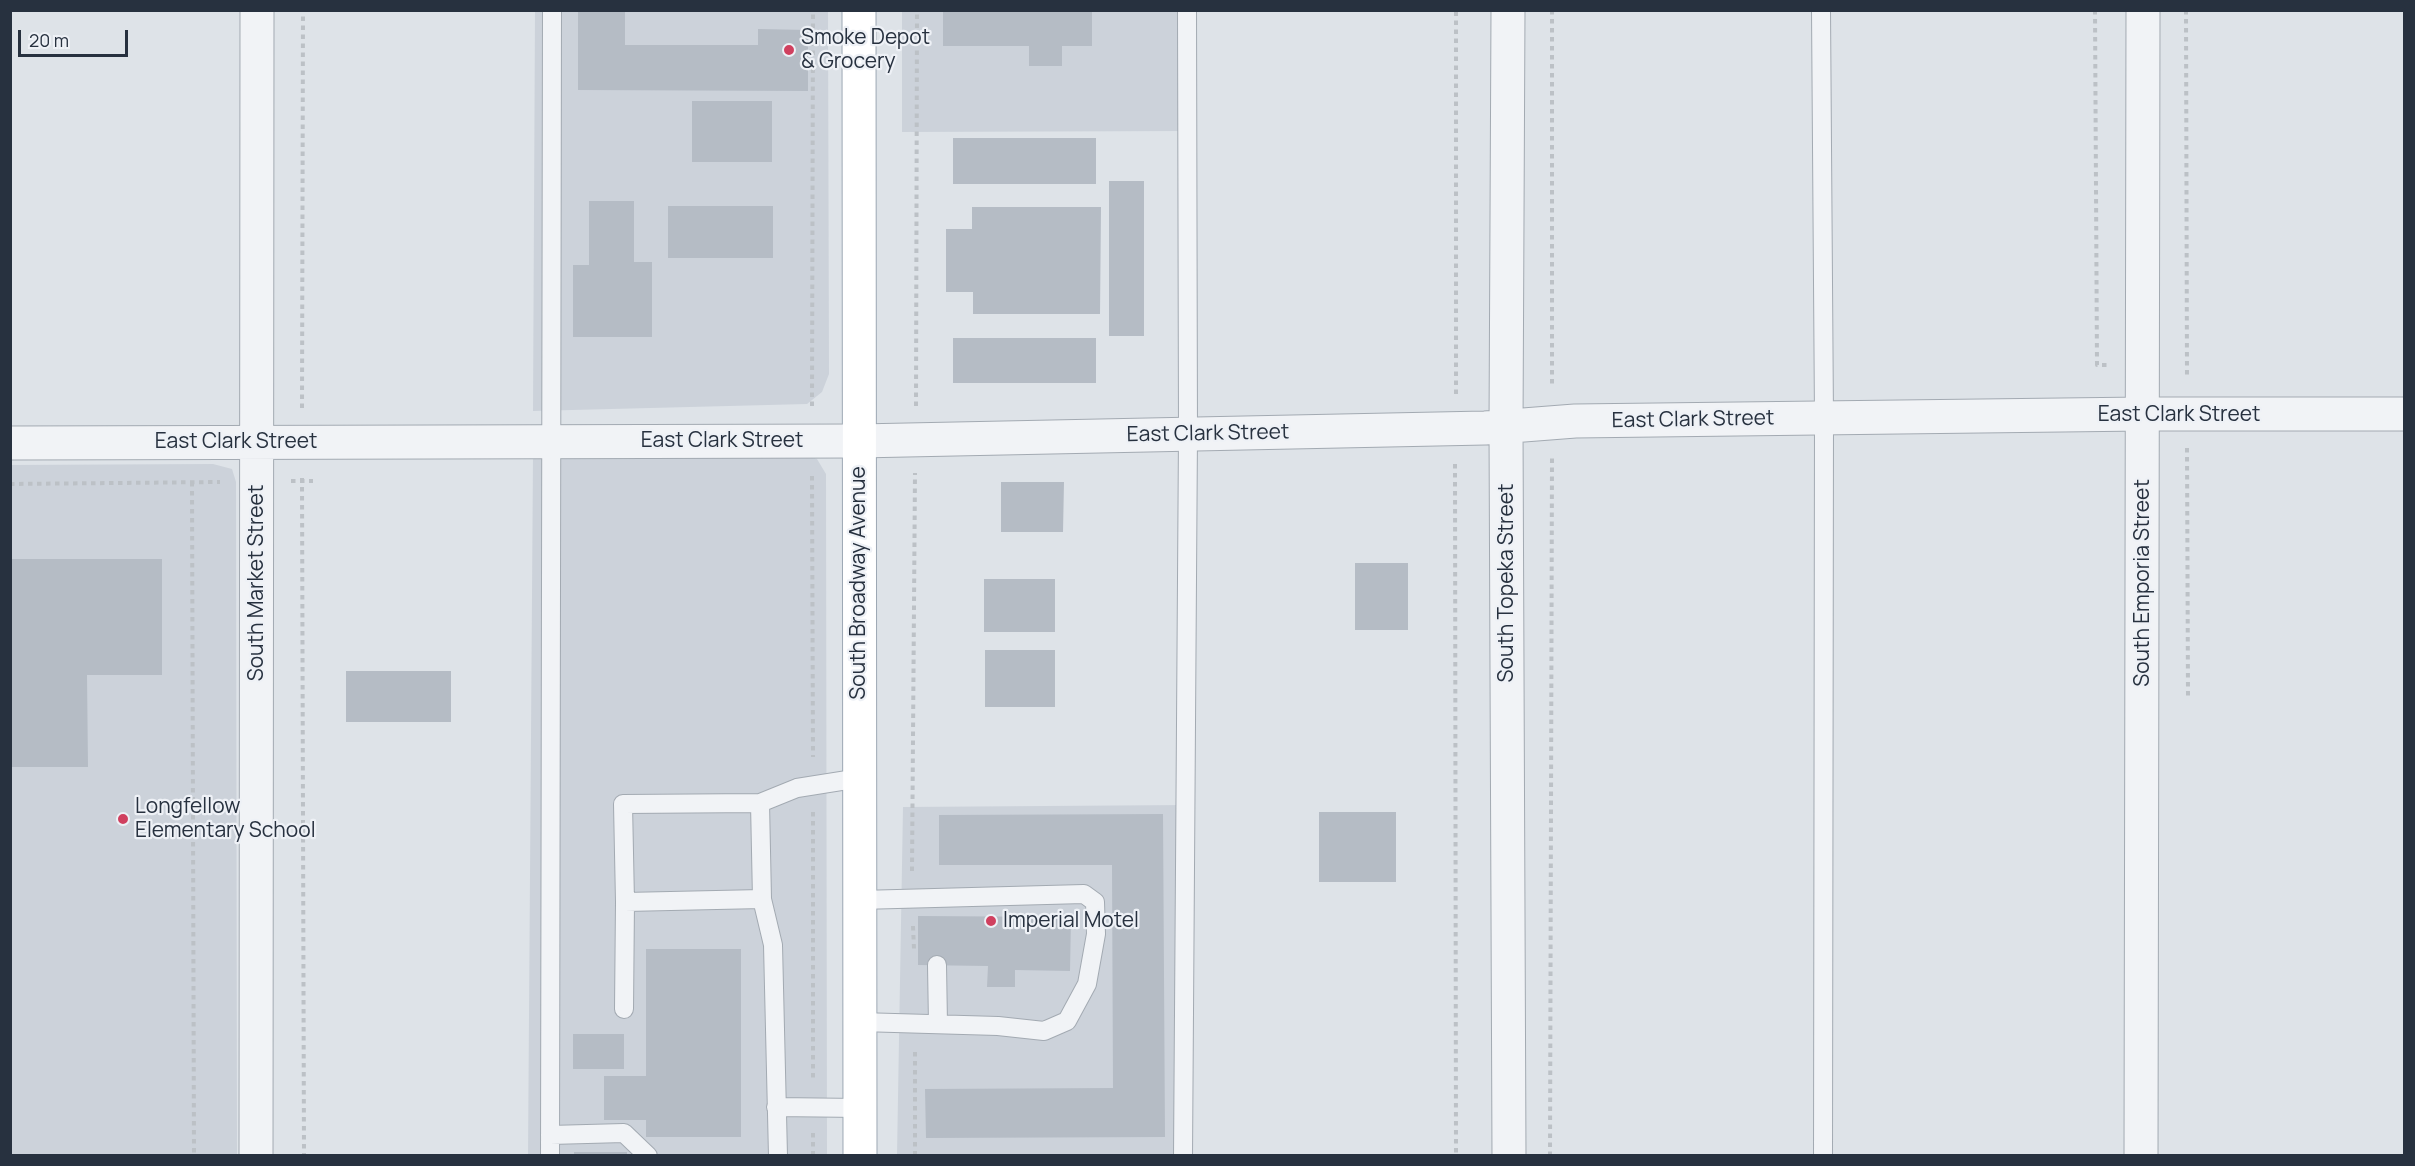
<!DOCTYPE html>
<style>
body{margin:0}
#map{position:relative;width:2415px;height:1166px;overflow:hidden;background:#dee3e8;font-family:Manrope,sans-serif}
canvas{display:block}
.frame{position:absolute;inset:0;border:12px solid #27313f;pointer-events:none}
.scale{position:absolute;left:18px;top:30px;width:110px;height:27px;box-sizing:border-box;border:3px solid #27313f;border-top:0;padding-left:8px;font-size:18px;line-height:21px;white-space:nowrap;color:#27313f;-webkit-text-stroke:4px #eef1f6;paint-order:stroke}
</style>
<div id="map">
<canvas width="2415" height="1166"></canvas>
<div class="frame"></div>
<div class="scale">20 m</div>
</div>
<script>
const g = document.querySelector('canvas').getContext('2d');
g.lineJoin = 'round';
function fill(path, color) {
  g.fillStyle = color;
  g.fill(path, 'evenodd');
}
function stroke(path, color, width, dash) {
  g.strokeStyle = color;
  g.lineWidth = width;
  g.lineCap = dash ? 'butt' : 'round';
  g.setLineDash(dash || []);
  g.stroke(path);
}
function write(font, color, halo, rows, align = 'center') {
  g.font = font + ' Manrope,sans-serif';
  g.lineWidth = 4.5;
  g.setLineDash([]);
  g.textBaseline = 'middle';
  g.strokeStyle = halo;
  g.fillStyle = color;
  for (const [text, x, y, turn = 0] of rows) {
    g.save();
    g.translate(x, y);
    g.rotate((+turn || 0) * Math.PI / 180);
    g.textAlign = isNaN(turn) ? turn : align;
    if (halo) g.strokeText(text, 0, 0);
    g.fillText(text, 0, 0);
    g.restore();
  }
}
const built = new Path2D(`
 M535,11H828L829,374L822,392L807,404L533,411Z
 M902,11H1186V131L902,132Z
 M803,453L817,459L826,474L827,1155L528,1156L533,456Z
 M213,464L232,469L236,482L237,1155H11L10,465Z
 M1188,805L1192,1155H897L903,807Z`);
const building = new Path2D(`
 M578,10H625V45H758V29L808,30V91L578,90Z
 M943,10H1092V46H1062V66H1029V46H943Z
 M692,101H772V162H692Z
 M953,138H1096V184H953Z
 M1109,181H1144V336H1109Z
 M589,201H634V262H652V337H573V265H589Z
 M668,206H773V258H668Z
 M972,207H1101L1100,314H973V292H946V229H972Z
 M953,338H1096V383H953Z
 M1001,482H1064L1063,532H1001Z
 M10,559H162V675H87L88,767H10Z
 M1355,563H1408V630H1355Z
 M984,579H1055V632H984Z
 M985,650H1055V707H985Z
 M346,671H451V722H346Z
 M1319,812H1396V882H1319Z
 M1163,814L1165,1137L926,1138L925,1089L1113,1088L1112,865H939V815Z
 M918,916L1071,917L1070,971L1015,970V987H987L988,966L918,965Z
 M646,949H741V1137H646V1120H604V1076H646Z
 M573,1034H624V1069H573Z
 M574,1152H627V1156H574Z`);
const path = new Path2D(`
 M1552,10V387
 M2095,10L2097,365H2108
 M2186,10L2187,378
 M1456,394V10
 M812,406L813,10
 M916,406L917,10
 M302,408L303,10
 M2187,448L2188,697
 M1455,464L1456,1156
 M812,476L813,757
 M302,478L304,1156
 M291,481H313
 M192,482L194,1156
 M10,484L220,482
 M813,812V1081
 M912,871L915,473
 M913,926L914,949
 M915,1052V1156
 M813,1133V1156
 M1550,1156L1552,457`);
const service = new Path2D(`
 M1821,10L1824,418L1823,1156
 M760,803L797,788L860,778
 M762,899L625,902L623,804L760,803L762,899L773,945L778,1156
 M860,900L1084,894L1095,902L1096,934L1087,984L1067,1021L1044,1031L998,1026L860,1022
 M937,965L938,1024
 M624,1009L625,902
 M776,1107L860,1108
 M550,1135L624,1133L648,1156
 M550,1156L552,10
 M1183,1156L1188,434L1187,10`);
const minor = new Path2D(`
 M1508,10L1506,427L1509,1156
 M10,443L859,441L1485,428L1575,421L2143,414H2404
 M256,1156L257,10
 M2141,1156L2143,10`);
const primary = new Path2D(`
 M859,10L860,1156`);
const markers = [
 [789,50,6,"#d0405f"],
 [123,819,6,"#d0405f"],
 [991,921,6,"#d0405f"]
];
const poiNames = [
 ["Smoke Depot",801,38],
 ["& Grocery",801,62],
 ["Longfellow",135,807],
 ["Elementary School",135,831],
 ["Imperial Motel",1003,921]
];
const streetNames = [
 ["East Clark Street",2179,415],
 ["East Clark Street",1693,420,-1],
 ["East Clark Street",1208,434,-1],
 ["East Clark Street",722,441],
 ["East Clark Street",236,442],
 ["South Market Street",257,583,-90],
 ["South Broadway Avenue",859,583,-90],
 ["South Topeka Street",1507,583,-90],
 ["South Emporia Street",2143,583,-90]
];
fill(built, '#ccd2da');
fill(building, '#b5bcc5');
stroke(service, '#a3aab2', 20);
stroke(minor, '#a3aab2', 35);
stroke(primary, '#9da8b4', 35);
stroke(path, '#bcc1c6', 4, [4.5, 4.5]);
stroke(service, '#f1f3f6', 18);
stroke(minor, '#f1f3f6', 33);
stroke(primary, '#fff', 33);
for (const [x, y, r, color] of markers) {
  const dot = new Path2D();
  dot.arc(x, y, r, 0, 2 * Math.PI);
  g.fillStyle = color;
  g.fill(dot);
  stroke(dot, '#eef1f6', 2);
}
write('21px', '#27313f', '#eef1f6', poiNames, 'left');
write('21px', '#27313f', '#eef1f6', streetNames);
</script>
